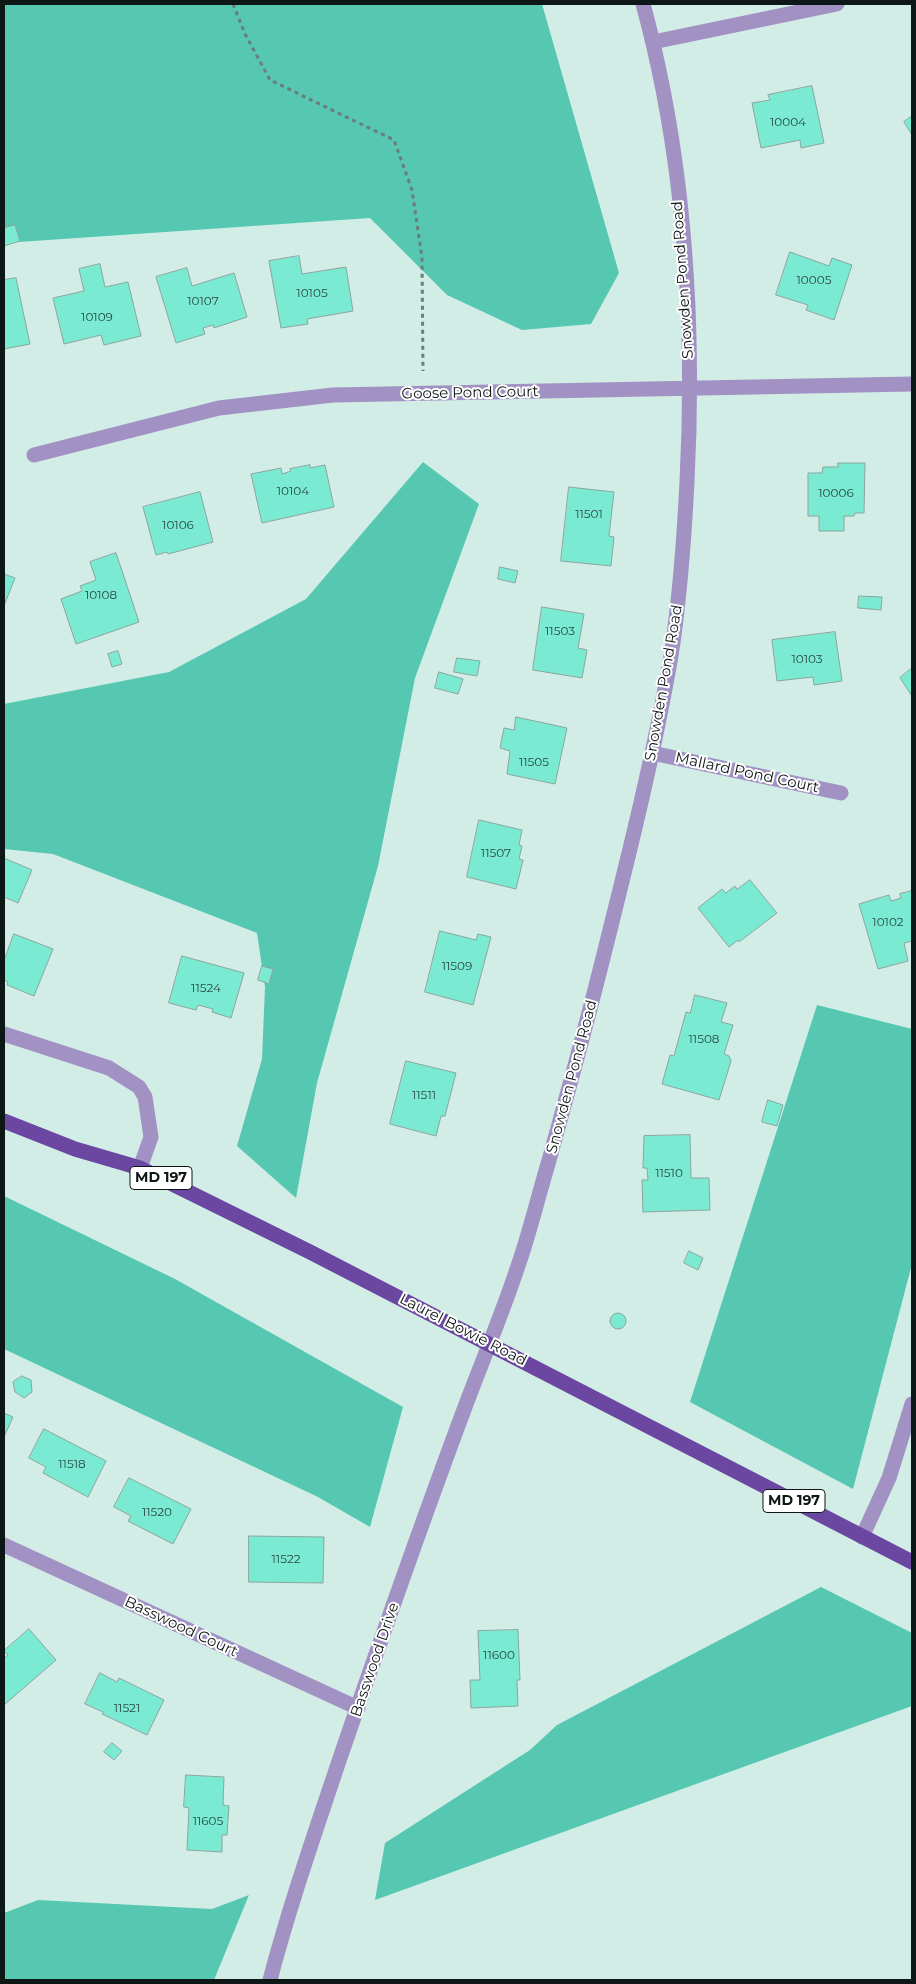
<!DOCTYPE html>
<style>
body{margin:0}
#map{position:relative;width:916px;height:1984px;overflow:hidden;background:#d2ede6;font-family:Montserrat,sans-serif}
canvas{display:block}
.frame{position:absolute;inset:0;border:5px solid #0d1715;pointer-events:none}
</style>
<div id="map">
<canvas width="916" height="1984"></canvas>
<div class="frame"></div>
</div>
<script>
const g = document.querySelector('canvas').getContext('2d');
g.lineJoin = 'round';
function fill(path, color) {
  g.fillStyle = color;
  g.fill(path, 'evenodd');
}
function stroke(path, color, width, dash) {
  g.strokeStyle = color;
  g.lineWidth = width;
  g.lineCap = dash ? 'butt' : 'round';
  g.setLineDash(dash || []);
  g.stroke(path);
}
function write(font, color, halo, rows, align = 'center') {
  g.font = font + ' Montserrat,sans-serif';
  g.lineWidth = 4;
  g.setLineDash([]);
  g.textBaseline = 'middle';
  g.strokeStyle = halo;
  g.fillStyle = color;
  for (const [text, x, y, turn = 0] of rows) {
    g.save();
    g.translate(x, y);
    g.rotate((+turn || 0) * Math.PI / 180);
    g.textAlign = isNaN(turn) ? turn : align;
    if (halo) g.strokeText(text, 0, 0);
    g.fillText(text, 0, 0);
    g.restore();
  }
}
const forest = new Path2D(`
 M4,4H542L619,273L591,324L522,330L447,295L370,218L4,243Z
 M423,462L479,504L415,678L378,866L317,1083L296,1198L237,1146L262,1059L265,987L257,933L53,854L4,849V704L169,672L306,599Z
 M817,1005L912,1029V1264L853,1489L690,1402Z
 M4,1196L175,1279L403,1407L370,1527L318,1497L4,1349Z
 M821,1587L912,1633V1706L375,1900L385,1843L530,1750L557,1725Z
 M249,1895L214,1980H4V1913L38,1900L212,1909Z`);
const building = new Path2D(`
 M812,86L824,143L801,148L800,140L761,148L752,103L770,100L768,95Z
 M912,116V135L904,122Z
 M15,225L20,241L4,246V228Z
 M790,252L829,266L832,258L852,265L834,320L806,310L808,305L776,295Z
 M299,256L302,274L346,267L353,311L307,319L308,324L281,328L269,261Z
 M100,264L105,287L128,282L141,336L104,345L101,335L64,344L53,298L84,291L79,269Z
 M187,268L192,286L234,273L247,317L214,328L213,325L203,328L205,334L176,343L156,277Z
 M16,278L30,344L4,349V280Z
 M838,463H865L864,513H855L854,516H844V531H819V516H808V473H822L823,467H838Z
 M310,465V468L325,465L334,507L262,523L251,474L281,468L282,474L291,471L290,469Z
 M569,487L614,492L609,536L614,537L611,566L561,561Z
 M200,492L213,542L168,554L167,552L156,555L143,507Z
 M116,553L139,622L76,644L61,599L82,591L80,586L96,580L90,562Z
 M500,567L518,571L515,583L498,579Z
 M4,574L15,578L4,606Z
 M859,596L882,597L881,610L858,608Z
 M542,607L584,614L578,648L587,650L582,678L533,670Z
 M835,632L842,681L814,685L813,677L777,681L772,640Z
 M118,651L122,664L112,667L108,654Z
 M457,658L480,661L477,676L454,672Z
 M912,668V696L900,678Z
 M439,672L463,679L458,694L435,688Z
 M516,717L567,728L555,784L507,774L510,751L500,748L504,728L514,730Z
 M479,820L522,830L519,845L522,846L519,859L523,860L516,889L467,877Z
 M4,858L32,870L18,903L4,897Z
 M750,880L777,913L739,942L738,940L729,947L698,908L722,889L726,893L735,886L737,889Z
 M912,891V941L904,943L908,961L878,969L859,904L889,895L891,901L901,898L900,894Z
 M440,931L476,940L478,934L491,937L473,1005L425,992Z
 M14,934L53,949L34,996L7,985L8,982L4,980V961Z
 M182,956L244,973L231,1018L212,1012L213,1009L198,1005L196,1010L169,1003Z
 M262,966L273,969L269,984L258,980Z
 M695,995L727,1003L721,1022L733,1025L724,1054L729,1056L731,1061L719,1100L662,1084L670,1055L674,1056L686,1012L690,1013Z
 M406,1061L456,1073L445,1116H441L436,1136L390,1124Z
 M768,1100L783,1105L777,1126L762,1122Z
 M690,1135L691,1178H709L710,1210L643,1212L642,1180H648L647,1168H643L644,1136Z
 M689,1251L703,1258L698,1270L684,1263Z
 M610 1321a8 8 0 1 1 16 0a8 8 0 1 1-16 0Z
 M22,1376L31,1380L32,1392L24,1398L15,1392L13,1382Z
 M4,1413L13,1417L4,1437Z
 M44,1429L106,1461L88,1497L43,1473L46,1467L29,1458Z
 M129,1478L191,1509L173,1544L128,1521L131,1516L114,1507Z
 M249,1536L324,1537L323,1583L249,1582Z
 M29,1629L56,1660L4,1705V1658L8,1655L4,1651Z
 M518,1630L520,1680H517L518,1706L471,1708L470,1680H480L478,1631Z
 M100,1673L117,1682L119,1678L164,1700L147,1735L102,1714L103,1712L85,1704Z
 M112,1743L122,1751L114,1760L104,1752Z
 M186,1775L224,1777L223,1805L229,1806L227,1835H222V1852L187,1850L189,1808L184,1807Z`);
const path = new Path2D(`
 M233,4L245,34L270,80L394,140L412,190L422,258L423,371`);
const minor = new Path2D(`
 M653,42L837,4
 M34,455L219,408L333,395L912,384
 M652,753L841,793
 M4,1034L109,1068L139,1087L145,1097L151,1137L140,1168
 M862,1537L889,1478L912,1404
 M4,1545L358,1708
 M270,1980C290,1904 316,1830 341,1755C381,1639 422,1522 465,1407C483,1359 503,1312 519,1263C530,1231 538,1197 548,1164C568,1092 588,1019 606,946C630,850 654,754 671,656C680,598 684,541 687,482C695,323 685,158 643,4`);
const major = new Path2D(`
 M4,1121L75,1149L140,1168L310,1252L912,1562`);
const numberNames = [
 ["10004",788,122],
 ["10005",814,280],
 ["10105",312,293],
 ["10107",203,301],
 ["10109",97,317],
 ["10104",293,491],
 ["10006",836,493],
 ["11501",589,514],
 ["10106",178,525],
 ["10108",101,595],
 ["11503",560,631],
 ["10103",807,659],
 ["11505",534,762],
 ["11507",496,853],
 ["10102",888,922],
 ["11509",457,966],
 ["11524",206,988],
 ["11508",704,1039],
 ["11511",424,1095],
 ["11510",669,1173],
 ["11518",72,1464],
 ["11520",157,1512],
 ["11522",286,1559],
 ["11600",499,1655],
 ["11521",127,1708],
 ["11605",208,1821]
];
const shields = [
 [161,1178,62],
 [794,1501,62]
];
const shieldNames = [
 ["MD 197",161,1178],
 ["MD 197",794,1501]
];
const streetNames = [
 ["Snowden Pond Road",683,280,-94],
 ["Goose Pond Court",470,393,-1],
 ["Snowden Pond Road",664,683,-80],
 ["Mallard Pond Court",747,773,12],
 ["Snowden Pond Road",572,1077,-75],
 ["Laurel Bowie Road",463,1330,27],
 ["Basswood Court",181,1627,25],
 ["Basswood Drive",375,1660,-71]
];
fill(forest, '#56c7b1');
fill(building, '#7bead3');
stroke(building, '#8ba59e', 1);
stroke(path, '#6b7d79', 3, [4, 4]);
stroke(minor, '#a292c4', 15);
stroke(major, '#6b47a2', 15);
write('12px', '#284c44', null, numberNames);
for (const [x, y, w] of shields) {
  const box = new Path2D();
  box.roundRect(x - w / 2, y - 11.5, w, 23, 4);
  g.fillStyle = '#fff';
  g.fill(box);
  stroke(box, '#0d1715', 1);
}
write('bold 14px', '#0d1715', null, shieldNames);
write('15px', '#0d1715', '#fff', streetNames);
</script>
